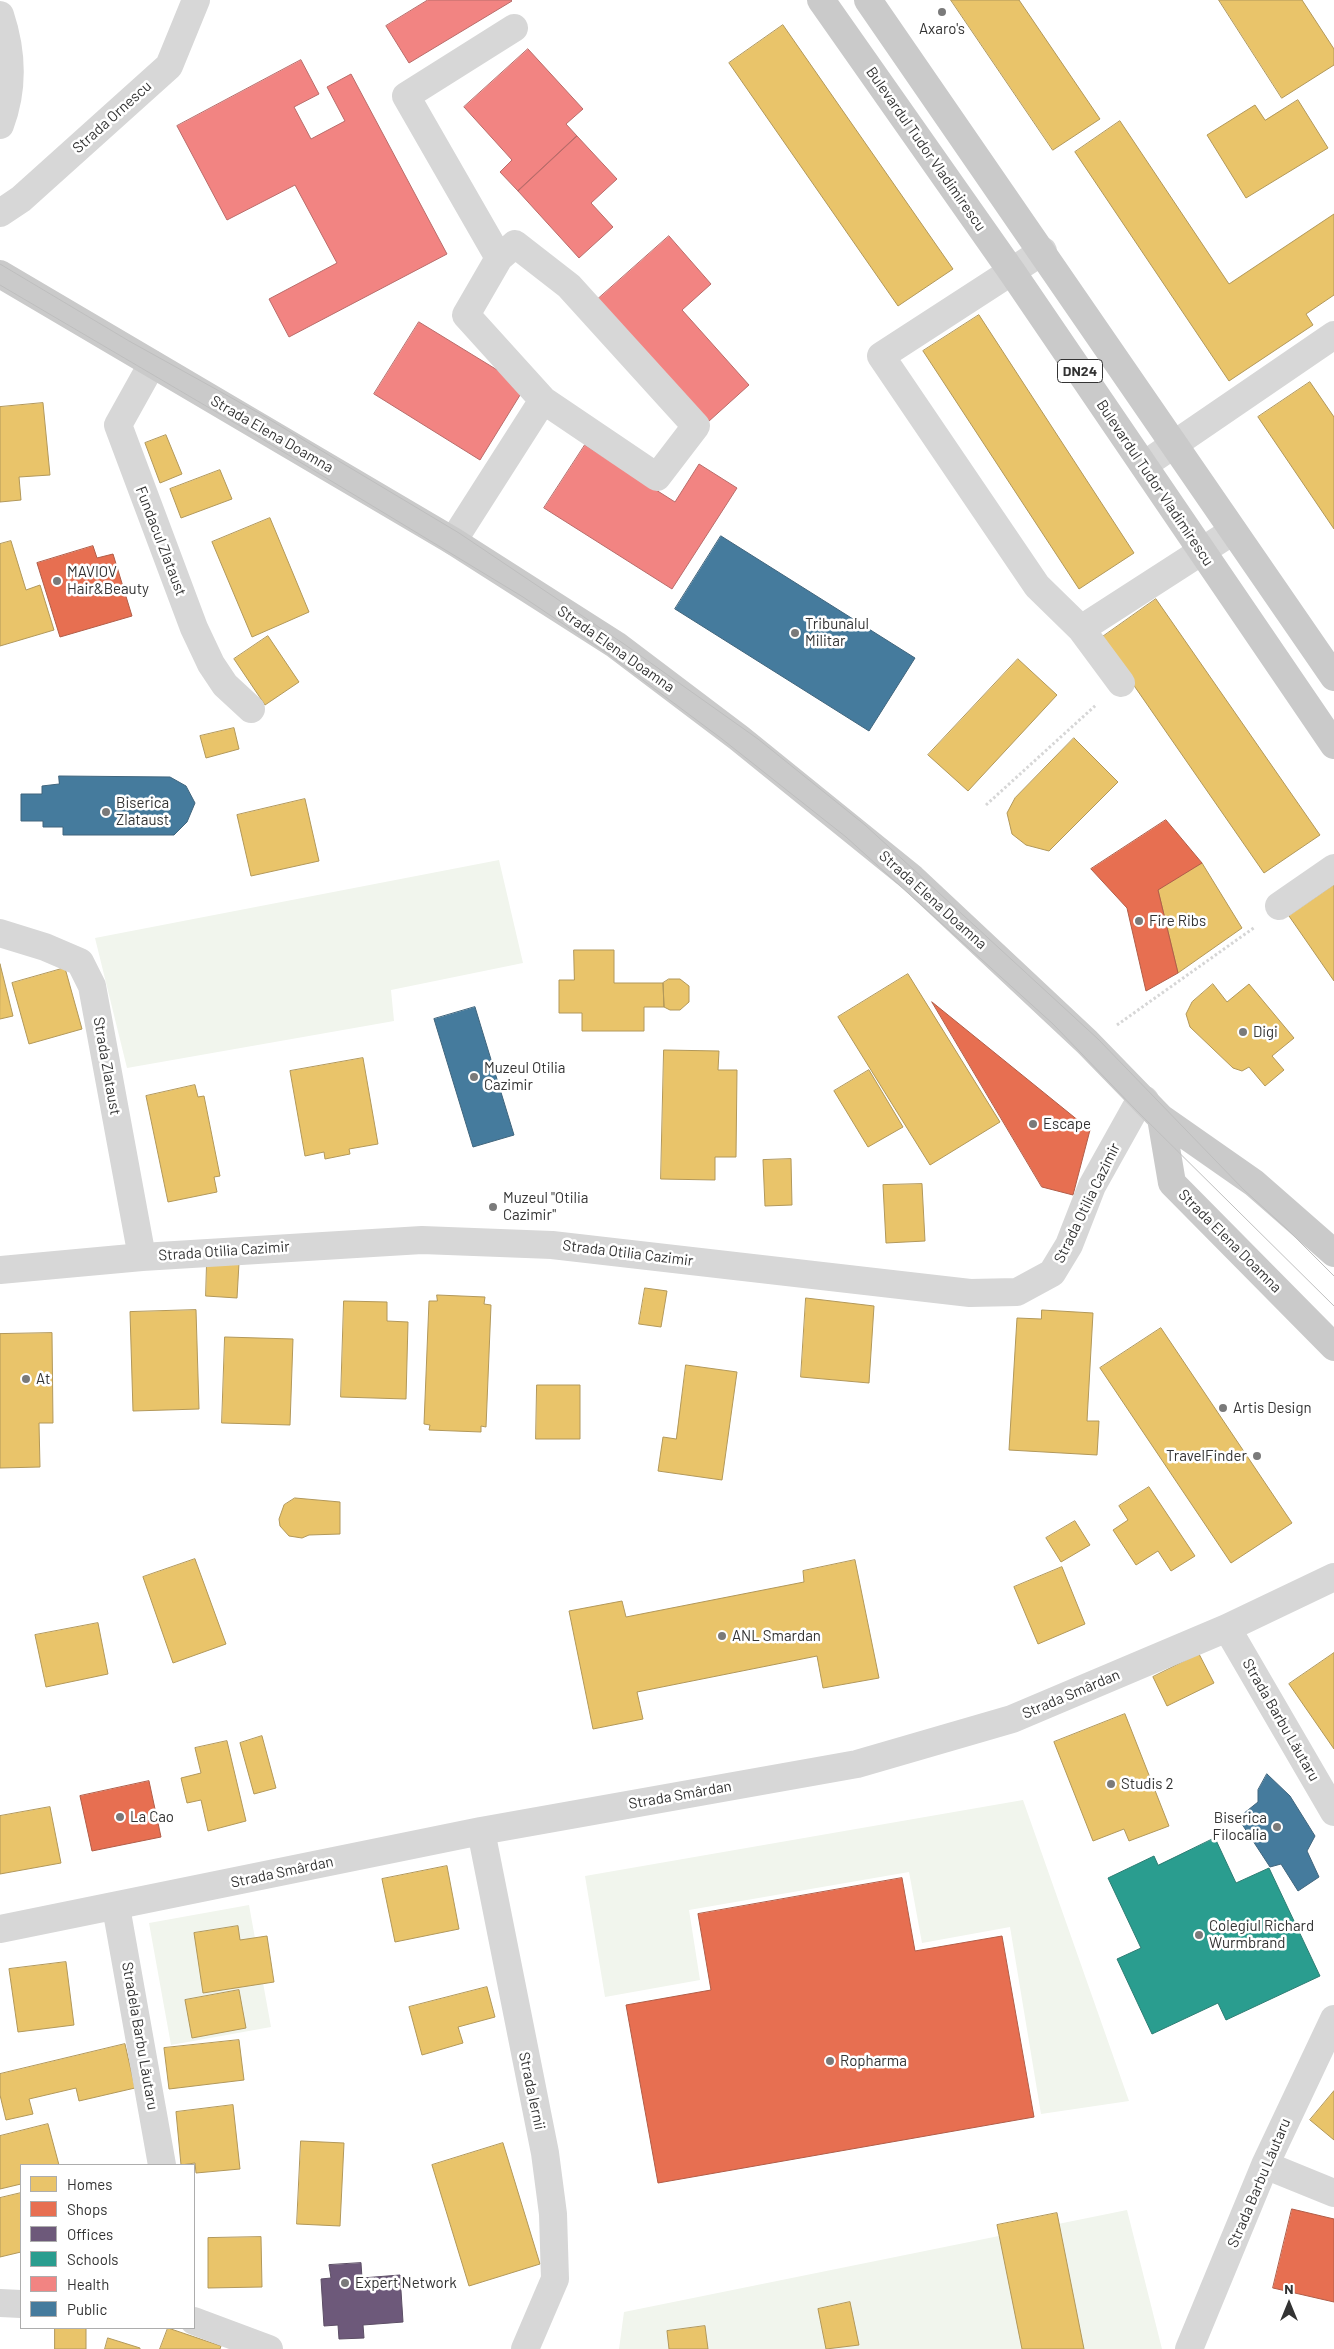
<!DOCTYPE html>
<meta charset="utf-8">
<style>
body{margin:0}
#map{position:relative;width:1334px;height:2349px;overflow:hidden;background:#fff;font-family:Barlow,sans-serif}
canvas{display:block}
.legend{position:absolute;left:20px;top:2164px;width:175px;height:165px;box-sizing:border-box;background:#fff;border:1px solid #adadad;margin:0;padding:6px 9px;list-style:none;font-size:15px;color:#333}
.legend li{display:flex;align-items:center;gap:10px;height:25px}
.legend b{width:25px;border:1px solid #adadad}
.north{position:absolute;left:1264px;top:2279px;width:50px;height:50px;-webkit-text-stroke:4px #fff;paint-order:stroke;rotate:0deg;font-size:14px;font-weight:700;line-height:20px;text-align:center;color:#333}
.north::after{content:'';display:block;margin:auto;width:18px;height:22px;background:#333;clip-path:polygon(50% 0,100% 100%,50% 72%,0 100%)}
</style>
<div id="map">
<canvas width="1334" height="2349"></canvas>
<ul class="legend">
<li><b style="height:14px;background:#e9c46a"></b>Homes</li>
<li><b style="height:14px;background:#e76f51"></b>Shops</li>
<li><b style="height:14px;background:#6d597a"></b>Offices</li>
<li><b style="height:14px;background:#2a9d8f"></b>Schools</li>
<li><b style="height:14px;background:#f28482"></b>Health</li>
<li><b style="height:14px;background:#457b9d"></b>Public</li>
</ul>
<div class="north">N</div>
</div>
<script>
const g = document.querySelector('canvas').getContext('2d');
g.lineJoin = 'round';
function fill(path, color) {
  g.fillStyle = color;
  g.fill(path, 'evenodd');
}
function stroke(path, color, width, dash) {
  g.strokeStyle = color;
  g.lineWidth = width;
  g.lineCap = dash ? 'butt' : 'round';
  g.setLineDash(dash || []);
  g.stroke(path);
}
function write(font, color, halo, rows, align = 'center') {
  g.font = font + ' Barlow,sans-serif';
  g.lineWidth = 5;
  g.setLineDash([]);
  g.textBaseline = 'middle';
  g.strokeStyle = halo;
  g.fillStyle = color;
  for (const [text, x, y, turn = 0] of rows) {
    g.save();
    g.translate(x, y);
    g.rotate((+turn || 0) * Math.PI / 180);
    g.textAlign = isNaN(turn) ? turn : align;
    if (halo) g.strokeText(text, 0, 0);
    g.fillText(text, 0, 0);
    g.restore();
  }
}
const green = new Path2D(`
 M499,860L523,963L391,990L394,1021L127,1068L95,938Z
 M1023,1800L1129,2101L1041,2114L1010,1927L922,1943L909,1872L689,1910L700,1980L605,1997L585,1876Z
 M249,1905L271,2027L171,2045L149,1923Z
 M1127,2210L1162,2349H619L624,2312Z`);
const homes = new Path2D(`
 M951,0H1019L1100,119L1053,150Z
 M1219,0H1302L1334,49V65L1282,98Z
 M783,25L953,269L898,306L729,63Z
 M1298,100L1328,148L1246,198L1207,135L1255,105L1265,120Z
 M1120,121L1229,284L1334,214V295L1306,314L1313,325L1229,381L1075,152Z
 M979,315L1134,553L1079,589L923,351Z
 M1310,382L1334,417V529L1258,417Z
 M43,403L50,475L19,477L21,500L0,502V407Z
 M166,435L182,474L160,483L145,443Z
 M220,470L232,499L181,518L170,489Z
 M270,518L309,612L252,637L212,542Z
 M11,541L26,590L40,585L54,630L0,646V544Z
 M1156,599L1320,835L1264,873L1101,638Z
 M268,636L299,682L265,705L234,659Z
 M1018,659L1057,695L968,791L928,755Z
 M234,728L239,749L206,758L200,736Z
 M1074,738L1118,782L1049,851L1026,845L1012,834L1007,813L1015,798Z
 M305,799L319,861L251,876L237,815Z
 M1202,863L1242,928L1178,973L1158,890Z
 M1334,885V981L1289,916Z
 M574,950H614V983H663L664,1007H644V1031H582V1013H559V980H574Z
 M0,964L13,1016L0,1019Z
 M65,968L82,1029L29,1044L12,983Z
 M908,974L1000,1122L930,1165L838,1017Z
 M669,979H680L689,986V1002L680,1010H670L664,1007L663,983Z
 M1213,984L1227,1002L1249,984L1294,1038L1272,1056L1284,1070L1265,1086L1249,1067L1242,1071L1233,1068L1190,1027L1186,1014L1192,1002Z
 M664,1050L719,1051L718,1070H737L736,1157H715V1180L661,1179Z
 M363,1058L378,1144L349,1149L350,1154L325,1159L324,1152L305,1156L290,1071Z
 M869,1070L903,1127L868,1147L834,1091Z
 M195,1085L198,1097L204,1096L220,1176L214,1177L217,1192L168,1202L146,1096Z
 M791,1159L792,1205L765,1206L763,1160Z
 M922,1184L925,1241L886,1243L883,1185Z
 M207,1262L239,1263L237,1298L206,1296Z
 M645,1288L667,1291L661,1327L639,1324Z
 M437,1295L485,1297L484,1304L491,1305L486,1427L481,1426V1432L429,1430L430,1425L424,1424L429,1301H437Z
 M806,1298L874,1306L869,1383L801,1377Z
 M344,1301L387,1302V1321L408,1322L406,1399L341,1397Z
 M196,1310L199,1409L133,1411L130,1312Z
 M1042,1310L1093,1313L1087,1421H1099L1097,1455L1009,1450L1017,1318L1041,1319Z
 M1161,1328L1292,1523L1231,1563L1100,1368Z
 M52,1333L53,1423H39L40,1467L0,1468V1334Z
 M225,1337L293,1339L290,1425L222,1423Z
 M686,1365L737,1372L722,1480L658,1471L663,1437L676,1439Z
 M537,1385H580V1439H536Z
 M1149,1487L1195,1556L1171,1571L1158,1551L1136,1565L1113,1530L1128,1520L1119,1506Z
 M295,1498L340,1502V1534L309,1535L302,1538L289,1536L280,1526L279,1519L284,1505Z
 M1075,1521L1090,1545L1061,1562L1046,1538Z
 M195,1559L226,1644L173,1663L143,1577Z
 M855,1560L879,1678L823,1688L817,1656L637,1692L643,1719L593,1729L569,1611L622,1601L626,1617L804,1582L803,1571Z
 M1062,1567L1085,1624L1038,1644L1014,1587Z
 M98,1623L108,1674L46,1687L35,1635Z
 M1334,1653V1749L1289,1684Z
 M1199,1654L1214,1683L1167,1706L1153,1677Z
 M1125,1714L1169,1826L1129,1841L1124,1829L1093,1841L1054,1742Z
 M262,1736L276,1788L254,1794L240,1743Z
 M227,1741L246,1821L208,1831L201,1800L187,1803L181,1778L201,1773L195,1748Z
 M50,1807L61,1863L0,1874V1816Z
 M447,1866L459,1929L395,1942L382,1879Z
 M238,1926L240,1940L267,1936L274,1982L203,1993L194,1933Z
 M66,1962L74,2025L18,2032L9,1969Z
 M487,1987L495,2017L458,2027L463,2043L422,2055L409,2007Z
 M239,1990L246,2028L192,2038L185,2000Z
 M239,2040L244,2080L169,2089L164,2048Z
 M125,2044L135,2088L79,2101L76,2088L29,2099L33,2114L6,2120L0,2095V2074Z
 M1334,2091V2140L1310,2120Z
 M233,2105L240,2169L196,2173L195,2163L181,2165L176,2112Z
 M48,2124L59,2165H21V2184L0,2189V2136Z
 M301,2141L344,2143L340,2226L297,2224Z
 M503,2143L540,2264L469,2286L432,2165Z
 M21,2193V2252L0,2257V2198Z
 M1057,2213L1084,2349H1022L997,2225Z
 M261,2237L262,2287L208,2288V2238Z
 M850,2302L859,2345L826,2349L818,2309Z
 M705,2326L708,2349H669L667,2331Z
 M55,2328H86V2349H55Z
 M168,2328L221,2346L220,2349H160Z
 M108,2338L140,2348V2349H105Z`);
const shops = new Path2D(`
 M93,546L97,558L113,554L132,616L60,637L37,563Z
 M1166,820L1202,863L1158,890L1178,973L1146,991L1127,908L1091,869Z
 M932,1002L1090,1130L1073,1195L1042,1187Z
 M149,1781L161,1837L92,1851L80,1796Z
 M902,1878L915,1951L1002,1936L1034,2117L658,2183L626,2005L711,1990L698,1914Z
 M1292,2209L1334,2219V2302L1273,2288Z`);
const offices = new Path2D(`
 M361,2263L362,2278L400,2275L403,2322L363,2325L364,2338L339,2339L338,2325L324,2326L321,2279L331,2278L329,2265Z`);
const schools = new Path2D(`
 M1215,1838L1236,1883L1269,1868L1320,1976L1226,2020L1218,2003L1152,2034L1117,1959L1141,1948L1108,1878L1154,1856L1158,1865Z`);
const health = new Path2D(`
 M428,0H511L512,1L409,63L386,26Z
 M528,49L583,109L566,124L577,136L518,191L500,172L512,160L464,107Z
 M301,60L319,94L294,107L311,139L345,121L327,87L351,74L447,254L289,337L269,299L337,263L295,185L227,220L177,126Z
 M577,136L617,179L591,203L613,227L579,258L518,191Z
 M669,236L711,284L682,310L749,385L708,422L598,299Z
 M419,322L525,387L480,460L374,394Z
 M585,445L675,502L699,464L737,488L672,589L544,508Z`);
const public = new Path2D(`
 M721,536L915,658L869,731L675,609Z
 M59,776L170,777L186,786L195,803L187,822L174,835H63V827H43V821H21V794H42V786L59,784Z
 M475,1007L514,1135L473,1147L434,1019Z
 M1267,1774L1290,1796L1315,1836L1307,1851L1319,1877L1298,1891L1281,1864L1270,1867L1238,1818L1258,1802V1790Z`);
const path = new Path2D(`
 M986,805L1096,705
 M1117,1025L1255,927`);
const minor = new Path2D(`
 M0,15C12,51 14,88 0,125
 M0,213L21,199L169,66L196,0
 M1043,251L881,356L1037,586L1081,629L1233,531
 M499,258L406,96L514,28
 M152,364L118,425L194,628L211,664L225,685L251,709
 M1144,465L1334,335
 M453,541L543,400L657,477L696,426L569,286L515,244L499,258L466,315L543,400
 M1081,629L1121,683
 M1279,906L1334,868
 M0,933L45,947L80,962L92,986L142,1257
 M0,1270L142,1257L422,1240L552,1245L970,1293L1017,1292L1052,1273L1069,1245L1092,1186L1135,1109L1145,1100
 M1227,1628L1334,1812
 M481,1831L545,2153L553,2214L555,2279L525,2349
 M116,1907L162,2165
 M0,1929L481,1831L857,1764L1012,1719L1227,1628L1334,1577
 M1265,2165L1334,2193
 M0,2303L21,2304
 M194,2321L269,2349
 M1189,2349L1265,2165L1334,2019`);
const major = new Path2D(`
 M821,0L1012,272L1334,745
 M868,0L1334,677
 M0,274L453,541L616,645L739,738L912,878L1087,1042L1161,1118L1254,1183L1334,1253
 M1161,1118L1172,1183L1334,1347`);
const tram = new Path2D(`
 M0,264L129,341L257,412L459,533L624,644L758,739L865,825L1098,1039L1244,1190L1287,1229L1334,1276
 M0,285L252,433L523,597L608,654L722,739L846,837L1053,1024L1135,1109L1334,1306`);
const markers = [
 [942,12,5,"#7a7a7a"],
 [57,581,5,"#7a7a7a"],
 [795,633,5,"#7a7a7a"],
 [106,812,5,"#7a7a7a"],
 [1139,921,5,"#7a7a7a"],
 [1243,1032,5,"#7a7a7a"],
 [474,1077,5,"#7a7a7a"],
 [1033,1124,5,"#7a7a7a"],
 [493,1207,5,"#7a7a7a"],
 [26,1379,5,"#7a7a7a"],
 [1223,1408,5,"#7a7a7a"],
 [1257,1456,5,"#7a7a7a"],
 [722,1636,5,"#7a7a7a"],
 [1111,1784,5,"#7a7a7a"],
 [120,1817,5,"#7a7a7a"],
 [1277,1827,5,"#7a7a7a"],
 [1199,1935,5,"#7a7a7a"],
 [830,2061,5,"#7a7a7a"],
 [345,2283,5,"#7a7a7a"]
];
const shields = [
 [1080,371,45]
];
const shieldNames = [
 ["DN24",1080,371]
];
const poiNames = [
 ["Axaro's",942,29,"center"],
 ["MAVIOV",67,572],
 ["Hair&Beauty",67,589],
 ["Tribunalul",805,624],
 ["Militar",805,641],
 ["Biserica",116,803],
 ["Zlataust",116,820],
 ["Fire Ribs",1149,921],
 ["Digi",1253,1032],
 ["Muzeul Otilia",484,1068],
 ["Cazimir",484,1085],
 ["Escape",1043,1124],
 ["Muzeul \"Otilia",503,1198],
 ["Cazimir\"",503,1215],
 ["At",36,1379],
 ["Artis Design",1233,1408],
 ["TravelFinder",1247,1456,"right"],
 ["ANL Smardan",732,1636],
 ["Studis 2",1121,1784],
 ["La Cao",130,1817],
 ["Biserica",1267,1818,"right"],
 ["Filocalia",1267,1835,"right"],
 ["Colegiul Richard",1209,1926],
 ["Wurmbrand",1209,1943],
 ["Ropharma",840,2061],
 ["Expert Network",355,2283]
];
const streetNames = [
 ["Strada Ornescu",112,117,-42],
 ["Bulevardul Tudor Vladimirescu",926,149,55],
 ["Strada Elena Doamna",272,434,30],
 ["Bulevardul Tudor Vladimirescu",1155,483,56],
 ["Fundacul Zlataust",161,541,69],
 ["Strada Elena Doamna",616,649,35],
 ["Strada Elena Doamna",933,900,42],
 ["Strada Zlataust",107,1066,80],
 ["Strada Otilia Cazimir",1087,1203,-64],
 ["Strada Elena Doamna",1230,1241,45],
 ["Strada Otilia Cazimir",224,1251,-4],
 ["Strada Otilia Cazimir",628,1253,7],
 ["Strada Smârdan",1071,1694,-23],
 ["Strada Barbu Lăutaru",1281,1720,60],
 ["Strada Smârdan",680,1795,-10],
 ["Strada Smârdan",282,1872,-12],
 ["Stradela Barbu Lăutaru",140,2036,80],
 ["Strada Iernii",532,2091,78],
 ["Strada Barbu Lăutaru",1259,2183,-67]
];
fill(green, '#f1f5ed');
fill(homes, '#e9c46a');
stroke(homes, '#b2985a', 1);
fill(shops, '#e76f51');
stroke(shops, '#b15d48', 1);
fill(offices, '#6d597a');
stroke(offices, '#5c4e65', 1);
fill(schools, '#2a9d8f');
stroke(schools, '#2d7d73', 1);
fill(health, '#f28482');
stroke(health, '#b96c6a', 1);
fill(public, '#457b9d');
stroke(public, '#40657d', 1);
stroke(path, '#d6d6d6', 3, [2.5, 2.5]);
stroke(minor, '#d7d7d7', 28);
stroke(major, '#cacaca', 28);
stroke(tram, '#bebebe', 1);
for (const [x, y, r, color] of markers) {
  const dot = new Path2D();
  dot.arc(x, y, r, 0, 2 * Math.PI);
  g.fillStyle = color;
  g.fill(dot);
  stroke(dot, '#fff', 2);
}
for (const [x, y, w] of shields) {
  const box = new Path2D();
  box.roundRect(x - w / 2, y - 11.5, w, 23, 4);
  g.fillStyle = '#fff';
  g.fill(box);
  stroke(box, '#333', 1);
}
write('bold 14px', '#333', null, shieldNames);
write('15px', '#333', '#fff', poiNames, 'left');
write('15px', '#333', '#fff', streetNames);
</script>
